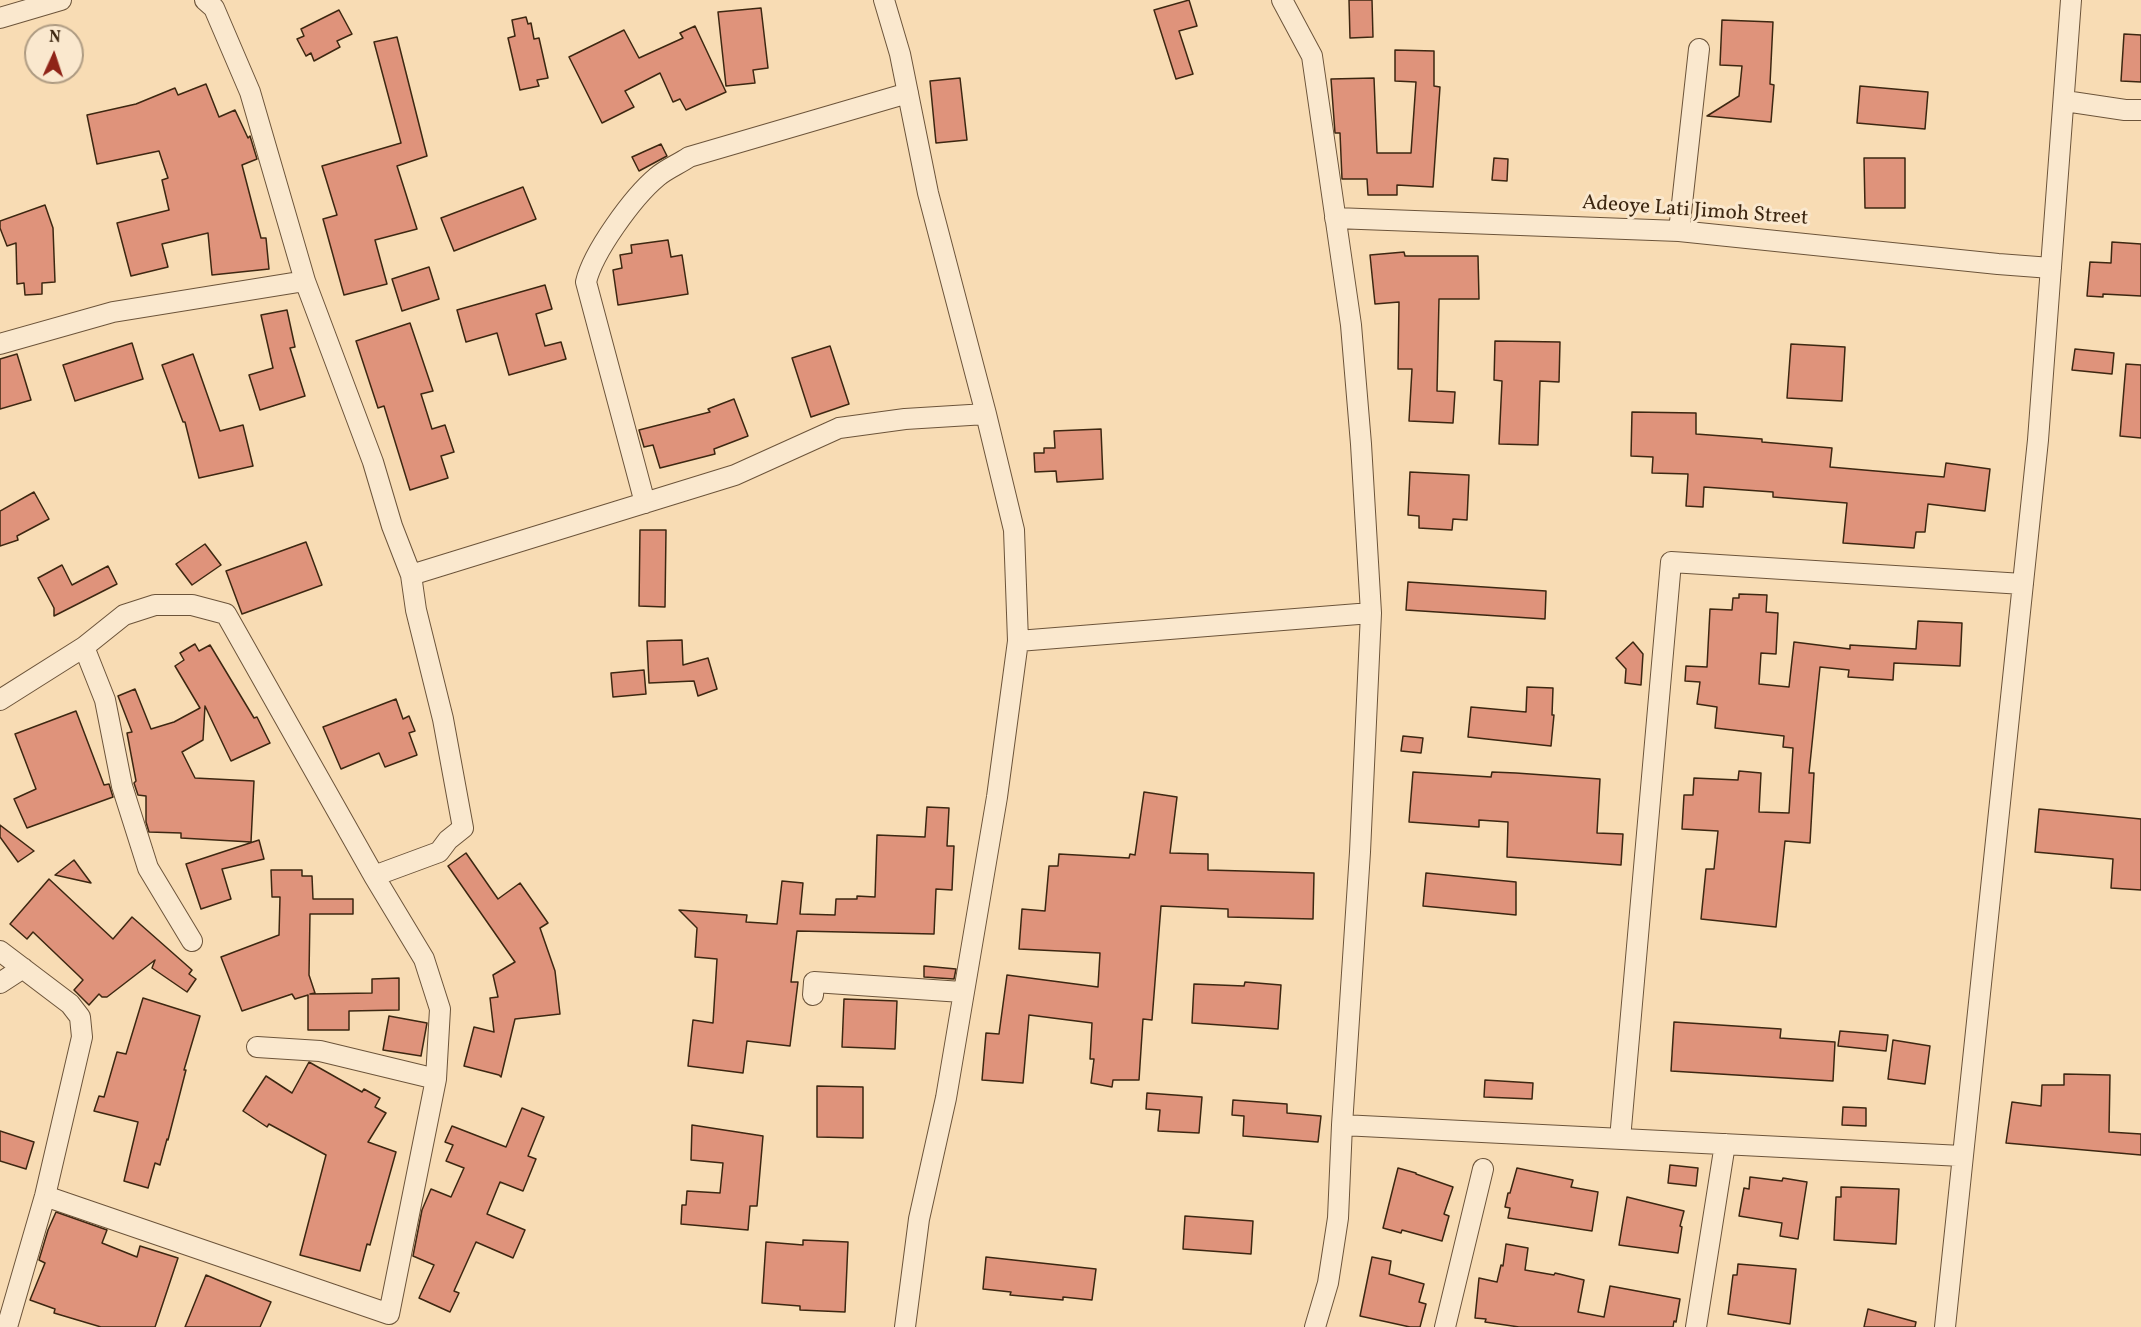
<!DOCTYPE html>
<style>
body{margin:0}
#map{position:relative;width:2141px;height:1327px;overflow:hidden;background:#f8dcb4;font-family:Vollkorn,serif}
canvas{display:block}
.north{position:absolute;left:24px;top:24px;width:60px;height:60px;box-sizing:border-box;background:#fae8ce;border:2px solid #ae9b82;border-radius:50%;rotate:3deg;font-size:16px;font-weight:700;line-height:24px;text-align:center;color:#3d2711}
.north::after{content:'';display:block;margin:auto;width:21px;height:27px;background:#8f2418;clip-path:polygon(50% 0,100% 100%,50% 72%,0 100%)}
</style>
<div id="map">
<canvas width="2141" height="1327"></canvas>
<div class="north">N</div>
</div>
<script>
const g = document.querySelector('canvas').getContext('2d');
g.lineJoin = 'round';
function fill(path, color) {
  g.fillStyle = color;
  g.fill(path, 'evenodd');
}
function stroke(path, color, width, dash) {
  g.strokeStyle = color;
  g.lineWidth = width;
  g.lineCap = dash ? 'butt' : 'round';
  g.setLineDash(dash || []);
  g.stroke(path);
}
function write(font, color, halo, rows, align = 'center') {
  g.font = font + ' Vollkorn,serif';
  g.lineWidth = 6;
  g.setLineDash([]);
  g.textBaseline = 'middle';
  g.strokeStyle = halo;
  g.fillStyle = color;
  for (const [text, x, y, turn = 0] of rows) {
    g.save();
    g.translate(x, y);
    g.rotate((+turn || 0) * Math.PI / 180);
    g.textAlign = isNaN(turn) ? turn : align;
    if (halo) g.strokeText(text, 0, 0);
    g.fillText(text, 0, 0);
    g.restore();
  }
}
const building = new Path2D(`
 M1189,0L1197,26L1179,31L1193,74L1176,79L1154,10Z
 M1349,0H1372L1373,37L1350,38Z
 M761,8L768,68L753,70L755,83L726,86L718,12Z
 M339,10L352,34L337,41L340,47L314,61L311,53L306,56L297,39L304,36L301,29Z
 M526,17L528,24L531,23L534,39L539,38L548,78L537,80L539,86L520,90L508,38L515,36L512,20Z
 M1722,20L1773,22L1770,84L1774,85L1771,122L1707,116L1739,96L1742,66L1720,65Z
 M695,26L726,92L686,110L680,99L673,102L660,73L625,91L634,107L602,123L569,57L624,30L639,58L683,38L680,33Z
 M2124,34L2141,35V82L2121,81Z
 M397,37L427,156L397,166L417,229L375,240L387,284L344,295L323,219L337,215L322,166L401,143L374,42Z
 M1395,50L1434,51V86L1440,87L1433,187L1397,185V195H1368L1367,179H1342L1340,133H1335L1331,79L1374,78L1377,153H1411L1416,82L1395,81Z
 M960,78L967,140L936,143L930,81Z
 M206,84L219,117L235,110L248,138L250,136L257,159L242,165L261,238H266L269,269L212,275L208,233L162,244L168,267L131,276L117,223L169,210L162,180L168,178L159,151L97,164L87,115L136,104L175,88L178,95Z
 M1860,86L1928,92L1925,129L1857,123Z
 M661,144L667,156L639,171L632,157Z
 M1494,158L1508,159L1507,181L1492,180Z
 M1864,158H1905V208H1865Z
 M523,187L536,219L454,251L441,218Z
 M45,205L53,228L55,282L42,283V294L25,295L24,283L17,284L16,243L7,246L0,228V221Z
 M668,240L671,257L682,255L688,294L618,305L613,270L622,268L620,255L632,253L631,245Z
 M2112,242L2141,244V296L2103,294V297L2087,296L2090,262L2111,263Z
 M1404,252L1405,256H1478L1479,299H1439L1437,391L1455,392L1453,423L1409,421L1412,369H1398L1399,302L1375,304L1370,255Z
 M429,267L439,299L402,311L392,279Z
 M545,285L552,309L536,314L545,346L561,342L566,359L509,375L497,333L466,342L457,310Z
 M287,310L295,347L290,348L305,396L260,410L249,375L273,368L261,315Z
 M410,323L433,391L421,394L432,429L445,425L454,452L441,456L448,478L410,490L384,406L378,408L356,341Z
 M1495,341L1560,342L1559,382L1540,381L1538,445L1499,444L1502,381L1494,380Z
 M132,343L143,379L75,401L63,365Z
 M1791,344L1845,347L1842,401L1787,398Z
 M830,346L849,404L811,417L792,358Z
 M2075,349L2114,353L2112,374L2072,370Z
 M17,354L31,400L0,409V359Z
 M193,354L220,431L243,425L253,466L199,478L185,422H183L162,365Z
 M2126,364L2141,365V438L2120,436Z
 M734,399L748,436L714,449L715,454L660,468L653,445L644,447L639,430L710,412L708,409Z
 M1632,412L1696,413V434L1762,439V442L1832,448L1830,467L1944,477L1946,463L1990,469L1985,511L1928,504L1925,532H1916L1914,548L1843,543L1847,503L1773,497V492L1704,487L1703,507L1686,506L1688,474L1652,473L1653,457L1631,456Z
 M1101,429L1103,479L1057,482L1056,471L1035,472L1034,453H1044V448H1055L1054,431Z
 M1410,472L1469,475L1467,520L1453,519L1452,530L1419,528V516L1408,515Z
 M34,492L49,519L17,536L18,540L0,546V511Z
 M640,530H666L665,607L639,606Z
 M306,542L322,585L242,614L226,571Z
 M205,544L221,565L192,585L176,564Z
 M62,565L72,585L108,566L117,584L54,616V608L38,578Z
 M1408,582L1546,591L1545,619L1406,610Z
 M1739,594L1767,595L1766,612L1778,613L1776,654L1761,653L1759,684L1789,687L1794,642L1850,649V645L1916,649L1918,621L1962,623L1960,666L1894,663L1893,680L1848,677L1849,670L1820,667L1809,773H1814L1810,843L1785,841L1776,927L1701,919L1706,869H1714L1718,831L1682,829L1684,795H1693L1694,778L1738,780L1739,771L1761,773L1759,812L1789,813L1793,748L1783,747L1784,736L1715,728L1717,707L1697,704L1700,682L1685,681L1686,666L1707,667L1710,609L1732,610L1733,598H1739Z
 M682,640L683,665L708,658L717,689L698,696L694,681L649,683L647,641Z
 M1633,642L1643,654L1641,685L1625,683L1626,669L1616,658Z
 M195,644L199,651L210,645L254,718L257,717L270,743L231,761L205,706L203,740L182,752L195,778L254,781L251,842L181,838V833L149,832L146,822V796L138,795L134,783L136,781L127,733L132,732L118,696L135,689L151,729L174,722L200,708L175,666L184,660L180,653Z
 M644,670L646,694L613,697L611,673Z
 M1527,687L1553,688L1552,715H1554L1551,746L1468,737L1471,707L1526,712Z
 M396,699L403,719L409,716L415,731L409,733L417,755L385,767L379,753L341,769L323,727Z
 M76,711L104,785L109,784L113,797L27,828L14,799L36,789L15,734Z
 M1403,736L1423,738L1421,753L1401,751Z
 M1413,772L1491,777L1492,772L1516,773L1600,779L1597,833L1623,834L1621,865L1507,857L1508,822L1479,820V827L1409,822Z
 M1144,792L1177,797L1170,853L1208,854V870L1314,873L1313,919L1228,917V909L1161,906L1152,1020L1143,1019L1139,1080H1113L1112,1087L1091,1083L1094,1059H1090L1092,1023L1029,1015L1023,1083L982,1080L986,1033L999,1034L1007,975L1098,987L1100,953L1019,949L1022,909L1045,911L1049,866H1058L1059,854L1129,858L1130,854L1135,855Z
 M927,807L949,808L947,846H954L952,890L936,889L934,934L797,931L791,982H798L790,1046L747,1041L743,1073L688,1066L693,1020L713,1023L717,959L695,957L697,928L679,910L747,915L746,922L777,924L782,881L803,883L800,914L835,915L836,899H857V896L875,897L877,835L925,837Z
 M2039,809L2141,819V890L2111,888L2113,859L2035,852Z
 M0,825L34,851L18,862L0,837Z
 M259,840L264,859L222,869L231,899L201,909L186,864Z
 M466,853L498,899L520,883L548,923L540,928L555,971L560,1014L515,1019L501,1077L499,1075L464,1066L474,1027L494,1032L490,998L498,997L493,975L515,962L448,866Z
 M74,860L91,883L55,875Z
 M271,870H302V876H312L313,899H353V914H310L309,975L315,993L310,994L372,993V979L399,978V1010L349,1011V1030H308V995L295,999L292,994L242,1011L221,957L279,935L280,897H272Z
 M1426,873L1516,882V915L1423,906Z
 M49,879L113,939L132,917L192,970L189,974L196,979L187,992L152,968L155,960L107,997H102L99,994L89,1005L74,990L83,980L79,976L33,932L27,939L10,924Z
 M924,966L956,969L954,979L924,977Z
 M1245,982L1281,985L1278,1029L1192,1023L1194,984L1244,986Z
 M143,998L200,1016L184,1070H186L168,1140L167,1139L160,1165L155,1163L148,1188L124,1181L138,1122L94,1111L99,1096L104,1097L117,1052L126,1054Z
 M844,999L897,1001L895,1049L842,1047Z
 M389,1016L427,1023L421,1056L383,1050Z
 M1674,1022L1781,1029L1780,1038L1835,1042L1833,1081L1671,1071Z
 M1840,1031L1888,1035L1886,1051L1838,1046Z
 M1893,1040L1930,1046L1925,1084L1888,1079Z
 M309,1062L362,1092L364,1089L380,1098L375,1107L386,1113L368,1142L396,1152L370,1245L367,1244L360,1271L300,1255L326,1155L269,1124L267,1127L243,1111L266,1076L292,1093Z
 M2064,1074L2110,1075L2109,1132L2141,1134V1155L2006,1143L2012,1102L2041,1106L2042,1085H2064Z
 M1485,1080L1533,1083L1532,1099L1484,1097Z
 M817,1086L863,1087V1138L817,1137Z
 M1147,1093L1202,1097L1199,1133L1158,1131L1160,1110L1146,1109Z
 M1233,1100L1287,1104V1113L1321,1116L1318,1142L1243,1136L1244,1116L1232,1115Z
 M1843,1107L1866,1108V1126L1842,1125Z
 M522,1108L544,1117L528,1156L536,1159L523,1191L500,1182L487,1214L525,1230L513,1258L476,1242L454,1291L459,1293L450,1312L419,1298L434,1265L413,1256L422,1210L431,1189L451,1197L464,1168L446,1161L453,1145L445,1142L452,1126L506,1147Z
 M692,1125L763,1136L757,1206H750L748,1230L681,1224L682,1205H686L687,1191L720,1193L723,1163L691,1160Z
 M0,1131L34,1142L26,1169L0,1161Z
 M1670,1165L1698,1168L1696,1186L1668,1183Z
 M1398,1168L1416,1173V1174L1453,1187L1444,1214L1449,1216L1442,1241L1402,1230L1401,1233L1383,1228Z
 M1517,1168L1573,1180L1571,1187L1598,1192L1592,1231L1508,1218L1510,1208L1505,1207L1508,1193H1510Z
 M1750,1177L1782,1181L1783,1178L1807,1182L1798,1239L1780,1236L1782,1223L1739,1216L1744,1188L1749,1189Z
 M1841,1187L1899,1189L1896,1244L1834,1240L1836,1197H1841Z
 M1627,1197L1684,1211L1680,1226L1682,1227L1678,1253L1619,1245Z
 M56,1212L107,1230L102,1243L137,1257L140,1246L178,1258L155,1327H101L54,1313L55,1309L30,1300L45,1263L39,1260L48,1230Z
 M1185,1216L1253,1221L1251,1254L1183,1249Z
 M803,1240L848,1242L845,1312L800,1310V1306L762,1303L766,1242L803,1245Z
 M1506,1244L1528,1248L1525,1270L1554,1275L1555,1273L1584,1280L1578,1312L1604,1317L1610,1286L1680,1299L1676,1322L1674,1321L1673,1327H1519L1485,1322L1486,1319L1475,1318L1479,1278L1497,1282L1501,1265L1503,1266Z
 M986,1257L1096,1269L1092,1300L1063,1297V1300L1010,1295L1011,1292L983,1289Z
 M1372,1257L1391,1261L1389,1274L1424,1284L1419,1302L1426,1304L1420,1327H1410L1360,1316Z
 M1738,1264L1796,1269L1790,1324L1728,1314L1733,1275H1737Z
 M206,1275L271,1302L260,1327H185Z
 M1868,1309L1916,1322L1915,1327H1864Z`);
const minor = new Path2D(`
 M205,0L214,8L250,92L305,281L373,462L392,526L411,575L416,610L443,719L463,828L448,840L439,852L374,876
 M884,0L900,54L928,193L986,414
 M1282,0L1312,56L1351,325L1361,444L1371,613
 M0,18L61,0
 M2065,101L2125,110H2141
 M1335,218L1679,231L1998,264L2051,268
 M1679,231L1699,49
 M0,344L113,312L305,281
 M645,503L586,282C593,252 633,197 657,177C666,169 679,164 689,157L908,93
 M411,575L735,475L839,428L905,419L986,414L1014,530L1018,641L997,797L946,1098L919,1219L905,1327
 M1018,641L1371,613L1360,852L1342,1125L1338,1218L1328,1283L1315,1327
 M84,647L105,700L122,786L148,868L192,941
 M0,700L84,647L124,615L155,605H192L226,614L374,876L424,959L440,1009L436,1079L389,1314L45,1196
 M0,951L70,1004L80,1017L82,1037L45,1196L7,1327
 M0,983L23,968
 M813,995L814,982L962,992
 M257,1047L320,1051L436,1079
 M1342,1125L1962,1156
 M1620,1139L1671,562L2023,584
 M1445,1327L1483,1169
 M1696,1327L1725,1144
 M1945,1327L2038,440L2071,0`);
const streetNames = [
 ["Adeoye Lati Jimoh Street",1695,212,4]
];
fill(building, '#df937b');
stroke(building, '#3d2711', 1.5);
stroke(minor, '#6c543a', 22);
stroke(minor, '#fae8ce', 20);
write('21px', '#3d2711', '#fae8ce', streetNames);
</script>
